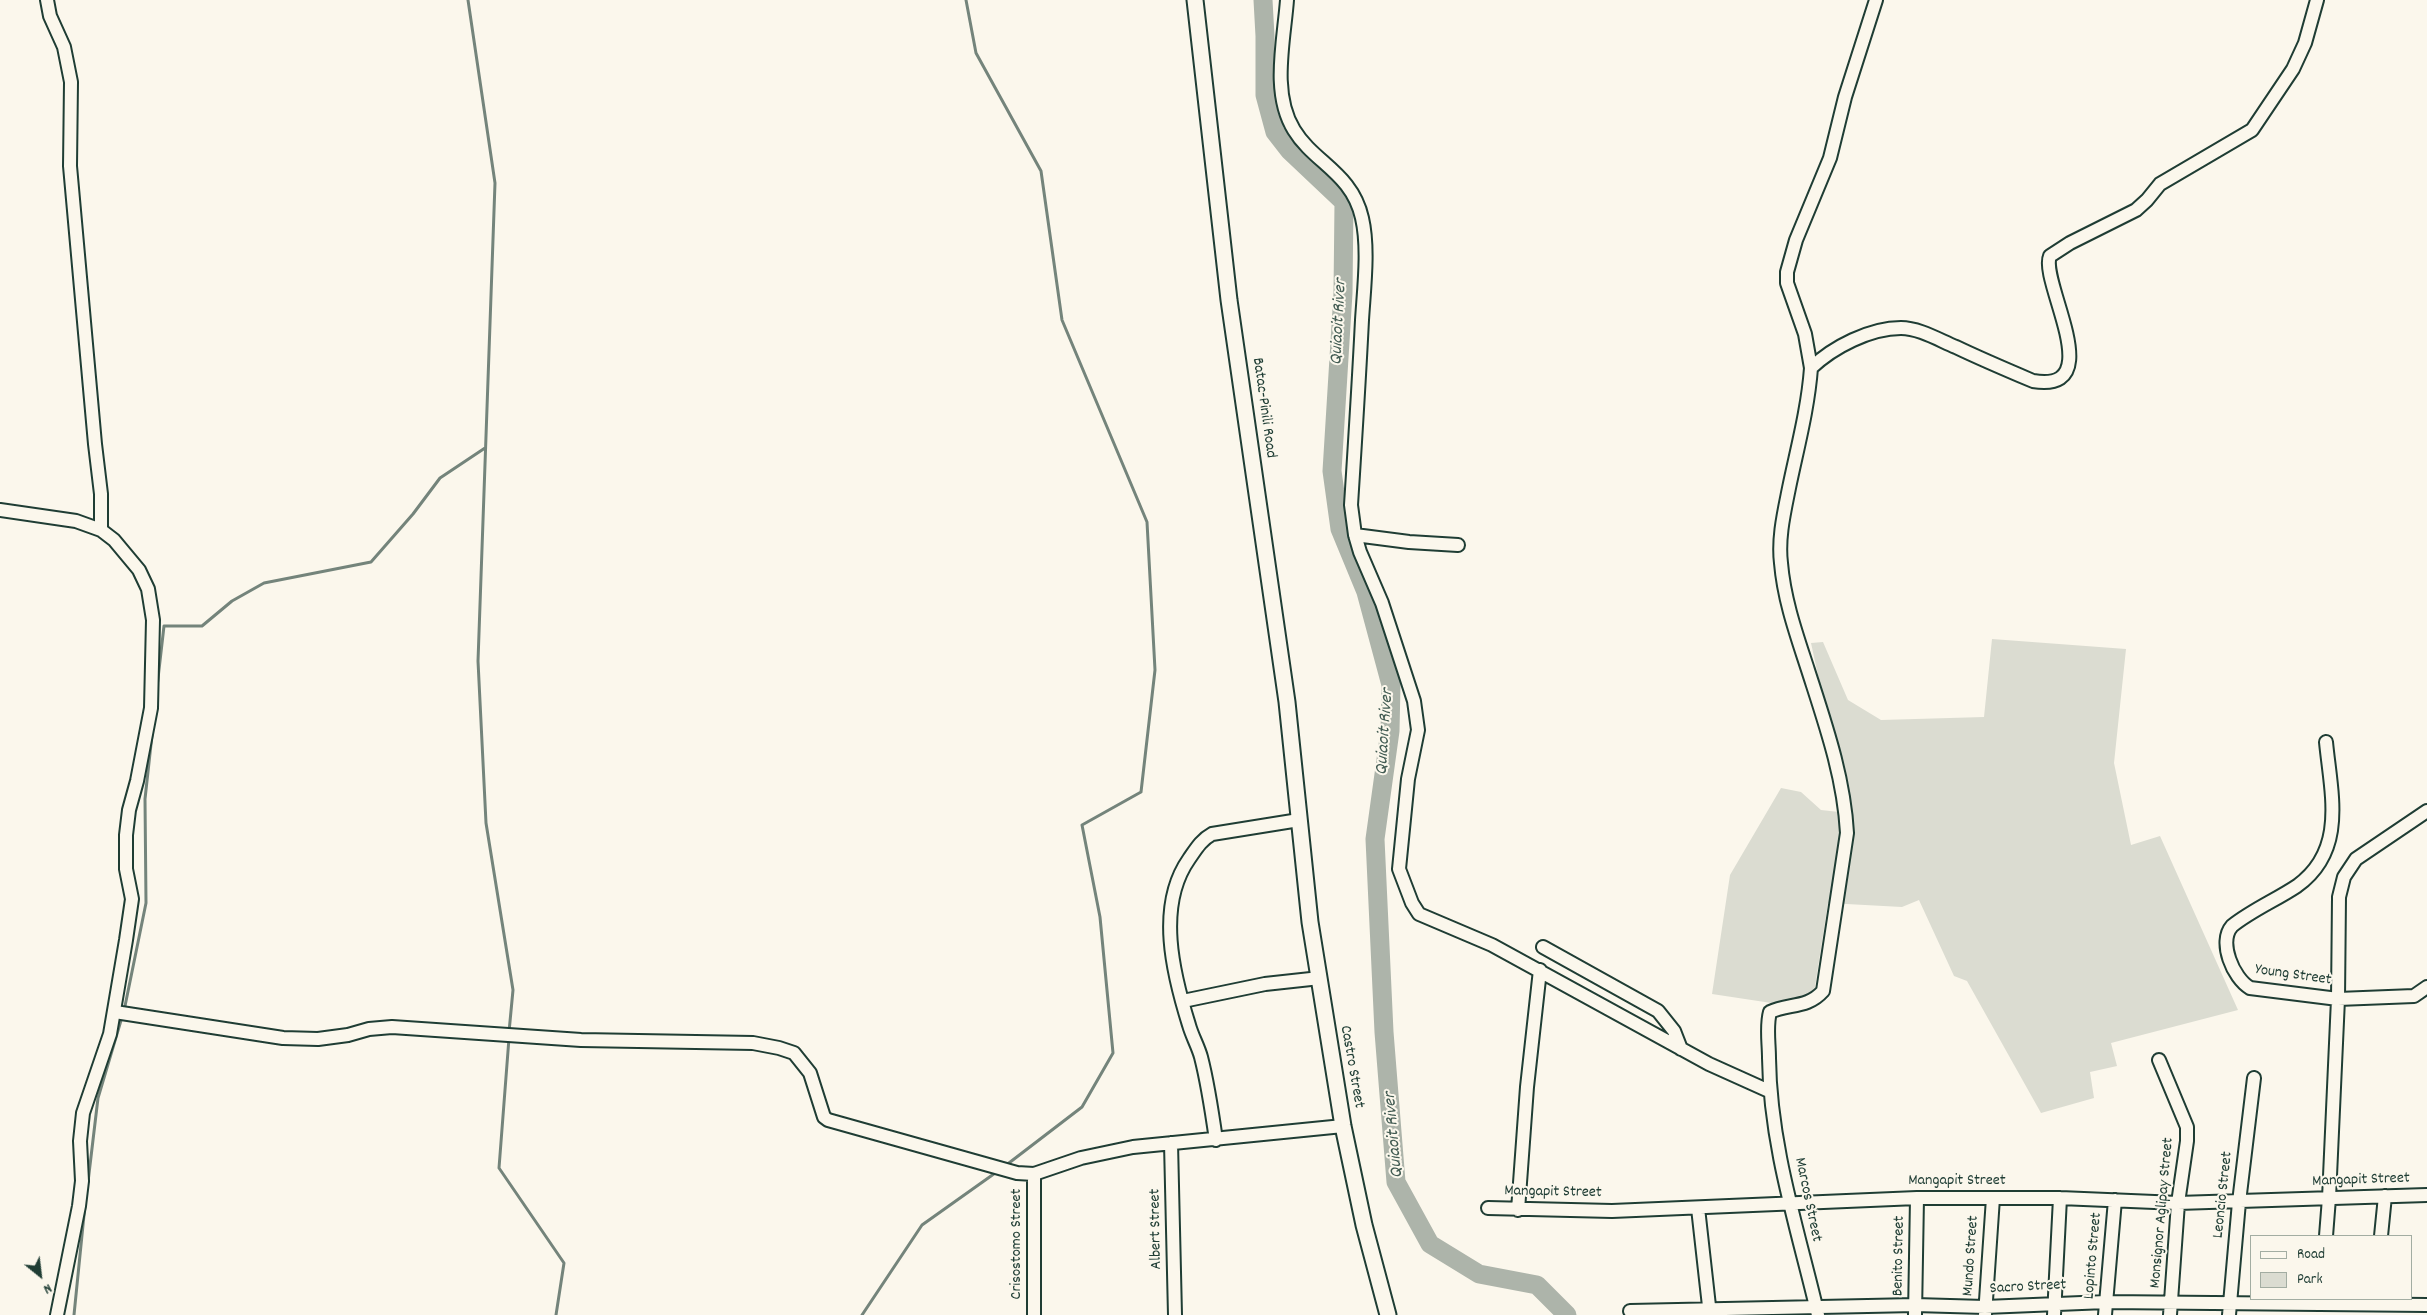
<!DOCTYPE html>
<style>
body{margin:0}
#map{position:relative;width:2427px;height:1315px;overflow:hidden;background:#fbf7ec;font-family:Dekko,sans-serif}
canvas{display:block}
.legend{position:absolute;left:2250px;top:1235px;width:162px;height:65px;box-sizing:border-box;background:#fbf7ec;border:1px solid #a3ada2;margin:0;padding:6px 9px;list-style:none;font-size:15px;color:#1f3d34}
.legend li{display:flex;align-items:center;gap:10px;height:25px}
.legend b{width:25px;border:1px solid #a3ada2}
.north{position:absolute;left:15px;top:1250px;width:50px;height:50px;-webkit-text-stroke:4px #fbf7ec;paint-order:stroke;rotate:151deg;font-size:14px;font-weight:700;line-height:20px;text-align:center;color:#1f3d34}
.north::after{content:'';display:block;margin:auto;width:18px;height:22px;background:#1f3d34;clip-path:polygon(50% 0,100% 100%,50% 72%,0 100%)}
</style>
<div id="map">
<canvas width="2427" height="1315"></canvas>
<ul class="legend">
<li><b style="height:6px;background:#fbf7ec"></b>Road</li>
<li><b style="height:14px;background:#dbdcd1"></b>Park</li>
</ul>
<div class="north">N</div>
</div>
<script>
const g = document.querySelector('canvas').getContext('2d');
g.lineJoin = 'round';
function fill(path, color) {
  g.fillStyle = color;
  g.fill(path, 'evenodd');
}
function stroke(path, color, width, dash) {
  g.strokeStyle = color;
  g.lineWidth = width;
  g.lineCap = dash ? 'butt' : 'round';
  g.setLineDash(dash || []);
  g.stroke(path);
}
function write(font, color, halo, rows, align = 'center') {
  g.font = font + ' Dekko,sans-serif';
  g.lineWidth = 4;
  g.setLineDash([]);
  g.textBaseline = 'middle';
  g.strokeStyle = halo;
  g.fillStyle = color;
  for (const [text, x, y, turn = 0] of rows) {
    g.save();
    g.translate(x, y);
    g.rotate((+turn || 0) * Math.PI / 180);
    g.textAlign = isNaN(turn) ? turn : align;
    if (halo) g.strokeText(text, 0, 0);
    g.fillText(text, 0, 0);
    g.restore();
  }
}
const green = new Path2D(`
 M1992,639L2126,649L2114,763L2131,845L2160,836L2238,1010L2111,1043L2117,1066L2090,1072L2094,1098L2041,1113L1967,981L1954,976L1919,900L1902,907L1828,903L1814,993L1778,1004L1712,994L1730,875L1781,788L1801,792L1821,810L1848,813L1811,643L1823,642L1848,700L1881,720L1984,717Z`);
const stream = new Path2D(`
 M468,0L495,183L478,661L486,823L513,990L509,1032
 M966,0L976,53L1041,171L1062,320L1147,522L1155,670L1141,792L1082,825L1100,917L1113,1053L1082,1107L1005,1166
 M157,687L164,626H202L232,601L264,583L371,562L413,514L440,478L485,448
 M124,1011L146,903L145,799L152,735
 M509,1038L499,1168L564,1263L556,1315
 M88,1182L98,1098L122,1017
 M74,1315L85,1205
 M862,1315L922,1225L998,1171`);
const river = new Path2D(`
 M1263,0L1265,36V95L1275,132L1289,150L1344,202L1343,293L1332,471L1340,529L1366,592L1391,685L1390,731L1375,839L1384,1032L1396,1182L1430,1244L1479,1274L1537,1285L1567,1315`);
const minor = new Path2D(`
 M47,0L50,16L64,47L71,82L70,166L95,444L101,494V530
 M1287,0C1284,41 1271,93 1294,130C1314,163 1352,173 1362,218C1369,248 1364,288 1362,320C1359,381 1355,443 1351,505L1355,535L1360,552L1382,603L1414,701L1418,730L1408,779L1399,869L1412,903L1419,914L1492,945L1709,1064L1769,1091
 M1811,368L1805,334L1787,283V272L1796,240L1830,158L1845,97L1876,0
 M0,510L76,521L101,530L114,540L139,570L148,589L153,620L151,708L137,781L129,810L126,835V869L132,899L126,940L110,1034L83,1113L80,1141L82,1181L79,1206L57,1315
 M1355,535L1409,542L1458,545
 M2427,811L2356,859L2344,877L2339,897L2338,999L2414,996L2427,987
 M1543,947L1658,1011L1674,1031L1681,1049
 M1183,1001L1265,984L1320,978
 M115,1012L283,1038L318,1039L348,1035L369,1029L392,1027L581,1040L753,1043L779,1048L794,1053L810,1073L824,1117L828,1120L1017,1173L1034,1174L1081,1158L1133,1147L1343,1126
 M2159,1060L2187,1127V1141L2178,1203L2170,1315
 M1216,1140C1212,1112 1208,1084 1201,1057C1198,1046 1192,1036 1189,1025C1173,974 1156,906 1189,859C1196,849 1201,840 1212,834L1299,820
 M1171,1143L1175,1315
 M1488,1208L1612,1211L1917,1198H2060L2178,1203L2427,1195
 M1698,1208L1710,1315
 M1518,1210L1527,1087L1540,970
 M2326,1236L2329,1198L2338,999L2250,988C2233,978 2218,942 2232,926C2252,910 2276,900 2297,886C2347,850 2331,794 2326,742
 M2381,1236L2385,1196
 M1630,1311L1915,1305L1985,1307L2106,1302L2427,1305
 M1034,1315V1174
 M1818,1315C1798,1230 1770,1146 1769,1058C1769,1043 1766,1026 1770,1012C1788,1003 1807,1009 1823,991L1847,833C1844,777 1825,723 1808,670C1797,636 1784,600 1781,563C1778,538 1784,513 1789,488C1797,449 1808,409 1811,368C1833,347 1870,328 1901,328C1919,328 1939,340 1956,347C1981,359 2007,370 2033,381C2110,394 2039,281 2050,256L2070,243L2136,210L2147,200L2160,184L2252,130L2293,69L2305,43L2317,0
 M1915,1315L1917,1198
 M1985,1315L1993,1198
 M2054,1315L2060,1198
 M2105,1315L2115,1200
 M2229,1315L2239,1202L2254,1078`);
const major = new Path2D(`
 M1195,0L1229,300L1287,702L1310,922L1343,1126L1364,1225L1388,1315`);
const streetNames = [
 ["Batac-Pinili Road",1263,408,82],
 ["Young Street",2293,976,8],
 ["Castro Street",1351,1067,80],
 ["Mangapit Street",2361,1181,-2],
 ["Mangapit Street",1957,1182],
 ["Mangapit Street",1553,1193,1],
 ["Leoncio Street",2224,1195,-84],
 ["Marcos Street",1807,1200,78],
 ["Monsignor Aglipay Street",2163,1213,-85],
 ["Albert Street",1157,1229,-91],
 ["Crisostomo Street",1018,1244,-90],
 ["Benito Street",1900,1256,-89],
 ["Mundo Street",1972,1256,-86],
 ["Lopinto Street",2094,1256,-85],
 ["Sacro Street",2028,1288,-3]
];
const waterNames = [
 ["Quiaoit River",1340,322,-87],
 ["Quiaoit River",1386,732,-86],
 ["Quiaoit River",1395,1135,-95]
];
fill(green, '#dbdcd1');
stroke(stream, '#74847b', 3);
stroke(river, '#adb4aa', 19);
stroke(minor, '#1f3d34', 16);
stroke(major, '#1f3d34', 19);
stroke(minor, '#fbf7ec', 12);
stroke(major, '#fbf7ec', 15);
write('16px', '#1f3d34', '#fbf7ec', streetNames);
write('italic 18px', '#425b52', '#fbf7ec', waterNames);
</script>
